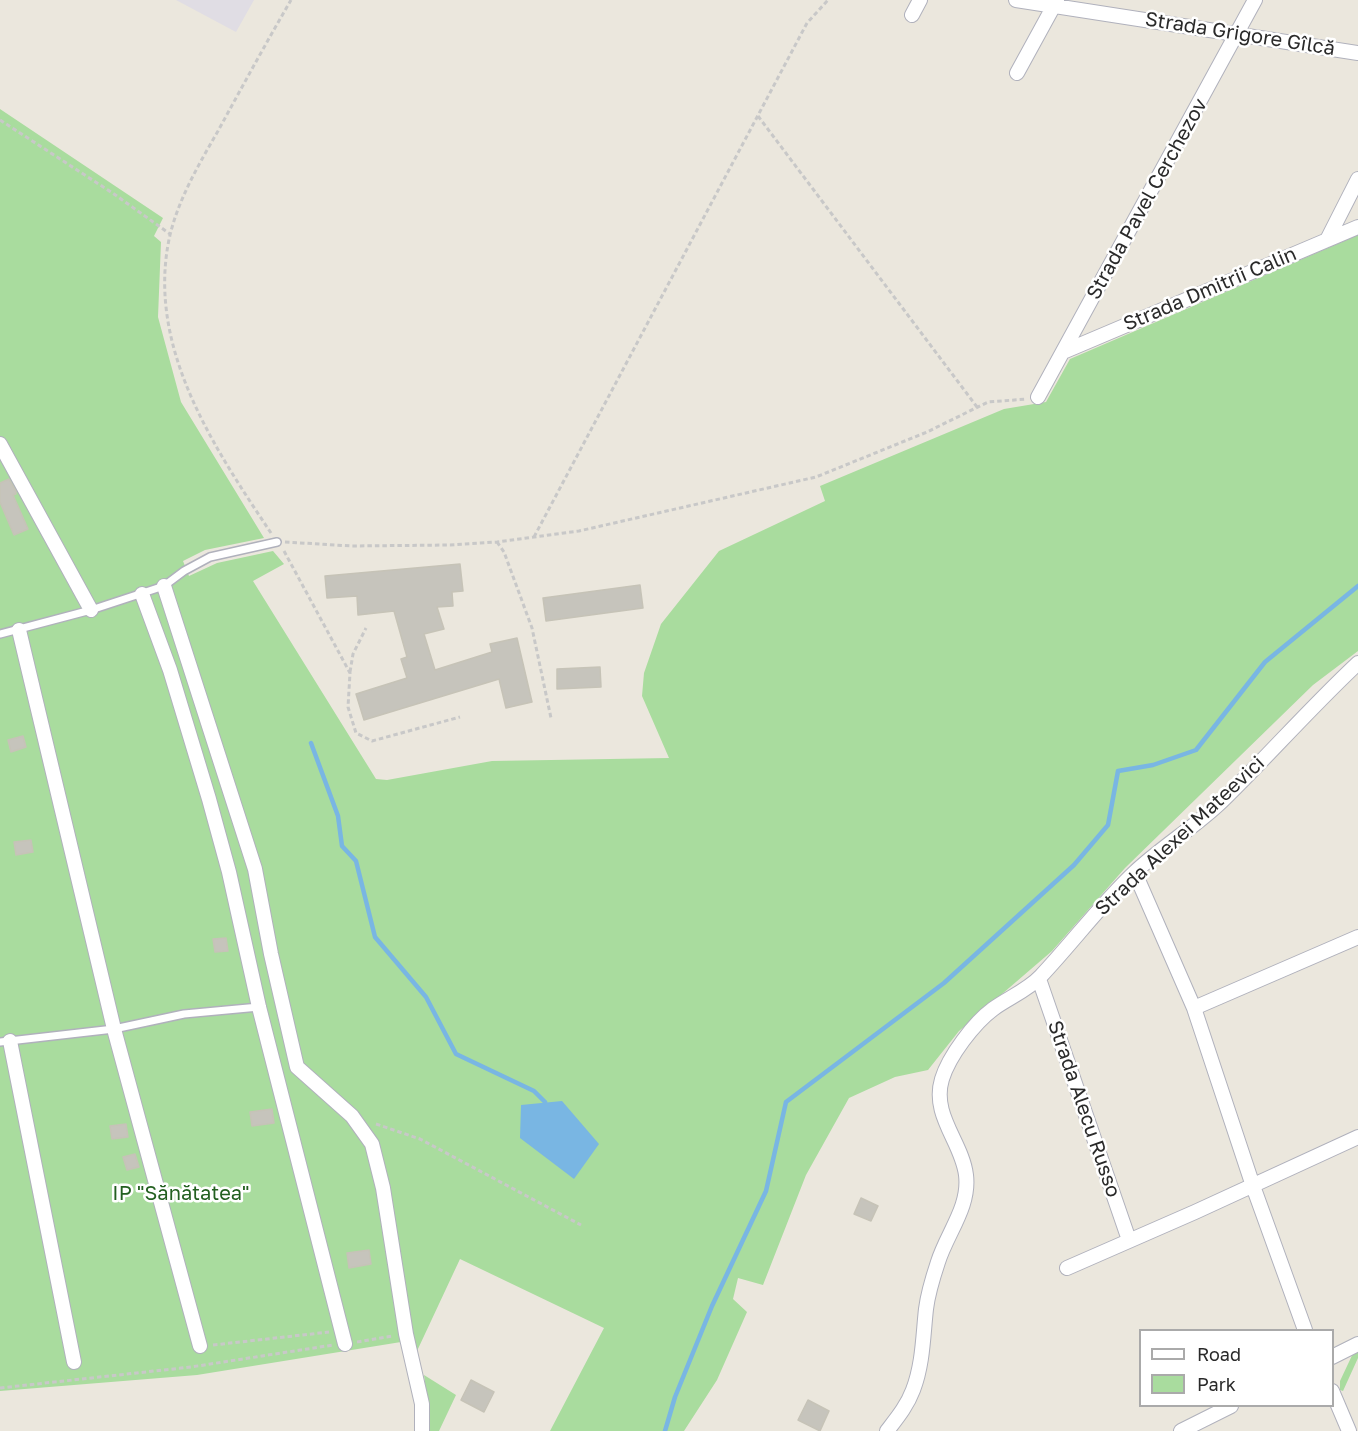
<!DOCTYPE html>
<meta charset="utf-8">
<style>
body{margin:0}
#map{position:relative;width:1358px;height:1431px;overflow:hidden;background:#ebe7dd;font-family:"Golos Text",sans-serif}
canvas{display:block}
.legend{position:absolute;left:1139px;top:1329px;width:195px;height:78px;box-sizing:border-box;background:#fff;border:2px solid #aaa;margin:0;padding:8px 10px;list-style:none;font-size:18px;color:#2a2a2a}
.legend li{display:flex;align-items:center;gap:12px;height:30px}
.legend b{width:30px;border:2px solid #aaa}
</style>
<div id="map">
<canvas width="1358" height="1431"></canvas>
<ul class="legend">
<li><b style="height:8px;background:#fff"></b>Road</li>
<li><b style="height:16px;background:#a9dc9e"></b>Park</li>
</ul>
</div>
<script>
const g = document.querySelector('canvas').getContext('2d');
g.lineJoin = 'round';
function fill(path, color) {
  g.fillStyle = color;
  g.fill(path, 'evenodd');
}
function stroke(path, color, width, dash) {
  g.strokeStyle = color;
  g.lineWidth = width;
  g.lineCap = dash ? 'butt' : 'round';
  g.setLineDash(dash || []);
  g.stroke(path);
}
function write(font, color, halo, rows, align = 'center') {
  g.font = font + ' "Golos Text",sans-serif';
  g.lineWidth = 5;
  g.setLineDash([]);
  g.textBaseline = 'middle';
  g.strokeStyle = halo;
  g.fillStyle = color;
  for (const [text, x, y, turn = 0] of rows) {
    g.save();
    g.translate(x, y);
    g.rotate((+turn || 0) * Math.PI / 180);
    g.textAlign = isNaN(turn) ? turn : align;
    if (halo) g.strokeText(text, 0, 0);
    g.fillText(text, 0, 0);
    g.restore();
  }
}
const industrial = new Path2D(`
 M176,0H254L236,32Z`);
const green = new Path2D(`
 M0,109L163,218L154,236L161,242L158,317L181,402L264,538L205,550L183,561L189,576L217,563L273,551L284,564L253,581L376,779L387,780L492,761L669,758L642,696L644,673L661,624L719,551L825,501L820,486L1004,409L1046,402L1070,359L1358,235V651L1313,685L1125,868L1052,951L959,1031L928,1070L895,1077L849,1098L806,1175L763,1285L738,1278L733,1299L747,1312L717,1380L684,1431H550L604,1328L460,1259L417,1351L406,1353L401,1342L197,1375L0,1391Z
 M1356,1347H1358V1358L1343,1391L1340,1390V1381Z
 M424,1375L456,1395L439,1431H427L428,1407Z`);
const water = new Path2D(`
 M562,1101L599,1144L574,1179L520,1138L521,1105Z`);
const stream = new Path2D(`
 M311,743L338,816L342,846L356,861L375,937L426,997L456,1054L534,1091L545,1102
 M665,1431L675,1397L712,1306L766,1191L786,1102L944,983L1074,865L1108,825L1118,771L1153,765L1196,750L1265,662L1358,586`);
const building = new Path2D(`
 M9,479L16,491V494L13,495L28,529L14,535L0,502V483Z
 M460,564L463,591L452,592L453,606L437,607L444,629L424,634L435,670L492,652L490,644L517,638L532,702L506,708L499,679L364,720L356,694L407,678L401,659L407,657L394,611L358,615L357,596L327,598L325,576Z
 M640,585L643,608L546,621L543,598Z
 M600,667L601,687L557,689V669Z
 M23,736L26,747L11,752L8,740Z
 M31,840L33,852L16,855L14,842Z
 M226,938L228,951L215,952L213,939Z
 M272,1109L274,1123L252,1126L250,1112Z
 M126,1124L128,1137L112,1139L110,1126Z
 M135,1154L139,1167L127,1170L123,1157Z
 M861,1198L878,1206L871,1221L854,1214Z
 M369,1250L371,1264L349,1268L347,1253Z
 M471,1380L494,1392L484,1412L461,1400Z
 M808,1400L829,1411L820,1431L798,1420Z`);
const path = new Path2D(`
 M758,116L977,407
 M0,120L114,194L170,234
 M271,533C213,446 145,345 170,235C179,198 199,164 218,131C242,87 266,43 291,0
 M534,537L807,23L828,0
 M285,542L352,546L450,545L497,542L579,531L816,477L927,432L988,402L1027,399
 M497,542L504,552L532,628L551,718
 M284,551L350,673L348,707L356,733L372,741L460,717
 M350,672L353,654L366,628
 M376,1124L420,1139L581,1225
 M357,1342L392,1336
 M213,1345L329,1332
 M0,1388L191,1367L333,1345`);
const service = new Path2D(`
 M0,634L91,610L164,586L184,571L210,557L277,542
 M0,1042L114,1029L184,1014L259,1007`);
const minor = new Path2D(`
 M1016,0L1358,53
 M912,15L920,0
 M1017,73L1057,0
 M1327,240L1358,179
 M1063,352L1358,227
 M1038,397L1255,0
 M0,444L91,610
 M164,586L255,869L271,954L297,1067L352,1116L372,1144L383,1188L406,1334L422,1404V1431
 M142,594L170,670L209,799L229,872L259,1007L345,1344
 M19,630L114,1029L200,1346
 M1135,873L1194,1008L1253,1186L1305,1330
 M1039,979L1129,1240
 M1194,1008L1358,937
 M10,1041L74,1362
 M1067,1268L1195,1212L1358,1137
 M1332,1357L1358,1344
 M1332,1391L1349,1431
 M887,1431C897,1418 907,1406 913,1390C923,1364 923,1336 926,1309C928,1293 933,1277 938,1262C947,1233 970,1207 966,1175C962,1142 931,1115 942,1079C949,1056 974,1023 993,1009C1008,998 1028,990 1041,976C1073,942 1101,904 1135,872C1163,846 1195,827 1222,801C1268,756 1311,707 1358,663
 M1181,1431L1231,1406`);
const streetNames = [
 ["Strada Grigore Gîlcă",1240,34,9],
 ["Strada Pavel Cerchezov",1147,199,-61],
 ["Strada Dmitrii Calin",1210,289,-23],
 ["Strada Alexei Mateevici",1180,836,-43],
 ["Strada Alecu Russo",1084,1109,71]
];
const parkNames = [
 ["IP \"Sănătatea\"",181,1194]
];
fill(industrial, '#e0dde4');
fill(green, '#a9dc9e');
fill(water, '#79b6e3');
stroke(stream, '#79b6e3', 4.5);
fill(building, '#c6c4bc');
stroke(building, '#c6c3b7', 1.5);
stroke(service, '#b0b1bc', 10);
stroke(minor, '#b0b1bc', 16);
stroke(path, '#c8c8c8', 3, [4.5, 3]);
stroke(service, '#fff', 7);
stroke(minor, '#fff', 14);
write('20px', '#2a2a2a', '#fff', streetNames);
write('20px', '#236020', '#fff', parkNames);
</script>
